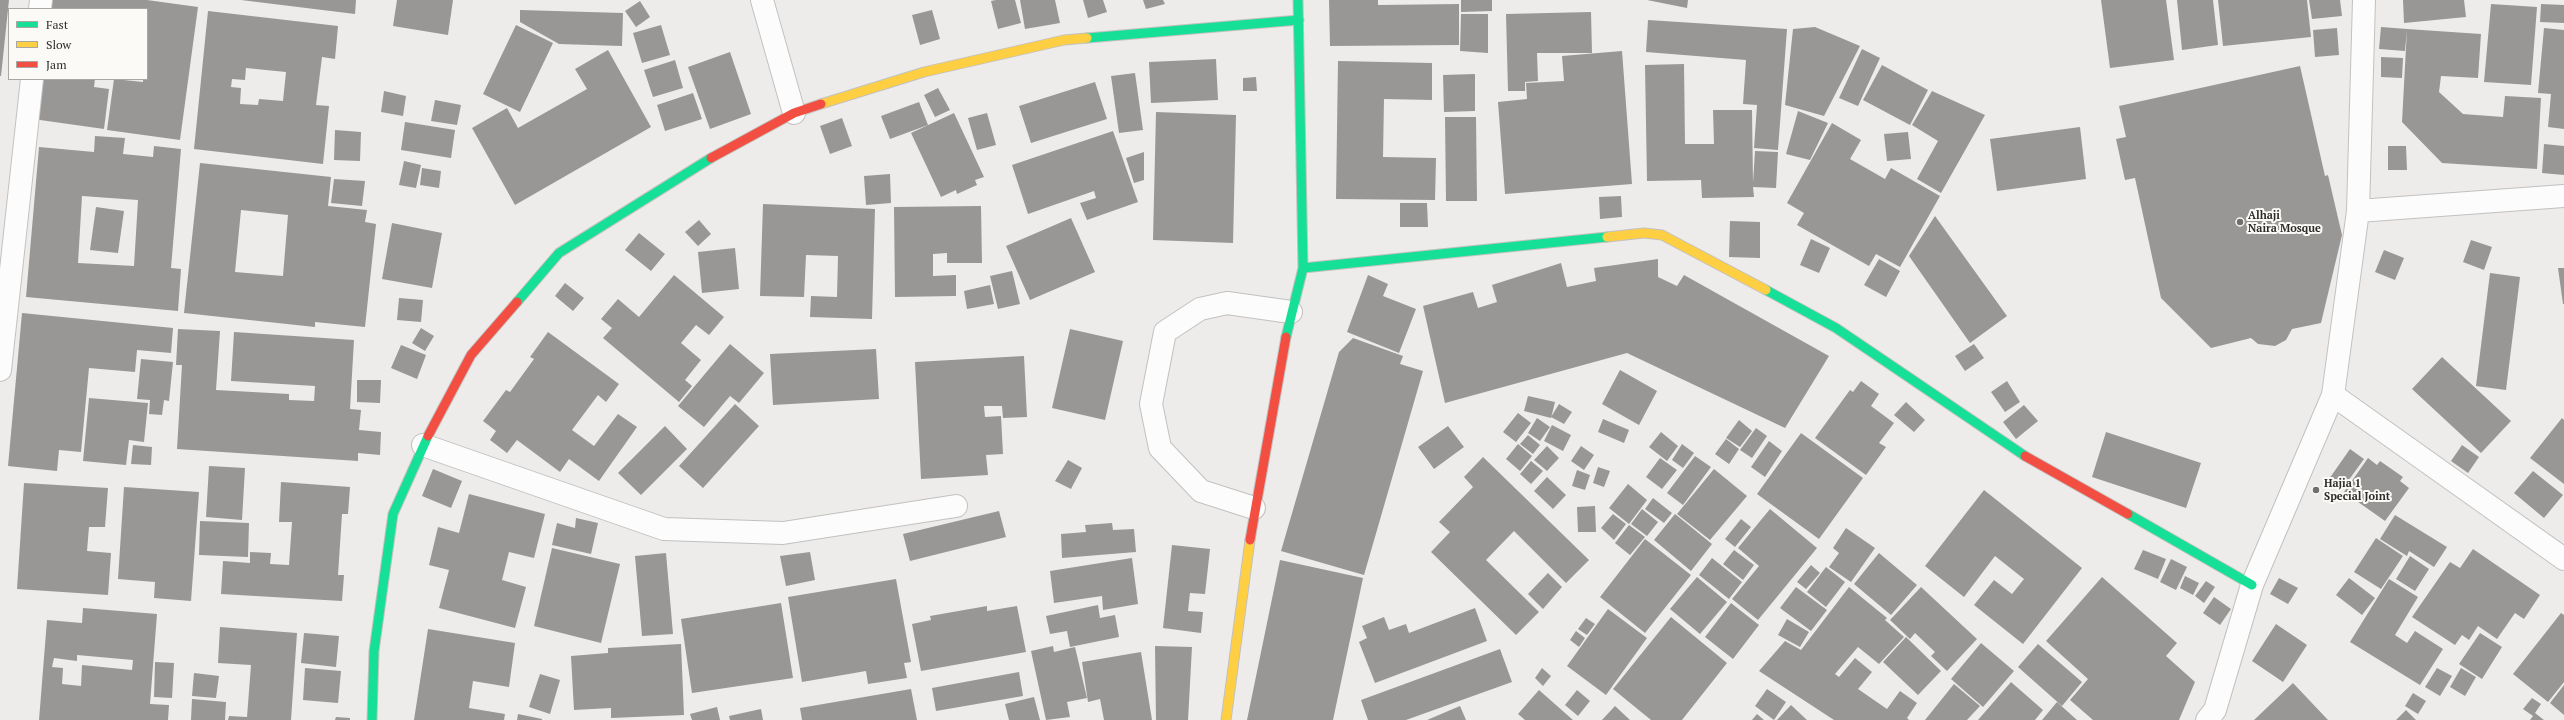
<!DOCTYPE html>
<style>
body{margin:0}
#map{position:relative;width:2564px;height:720px;overflow:hidden;background:#edecea;font-family:"PT Serif",serif}
canvas{display:block}
.legend{position:absolute;left:8px;top:8px;width:140px;height:72px;box-sizing:border-box;background:#fcfaf6;border:1px solid #a9a7a4;margin:0;padding:5px 7px;list-style:none;font-size:12px;color:#2c2b2a}
.legend li{display:flex;align-items:center;gap:8px;height:20px}
.legend b{width:20px;border:1px solid #a9a7a4}
</style>
<div id="map">
<canvas width="2564" height="720"></canvas>
<ul class="legend">
<li><b style="height:5px;background:#16e098"></b>Fast</li>
<li><b style="height:5px;background:#ffcf43"></b>Slow</li>
<li><b style="height:5px;background:#f24e42"></b>Jam</li>
</ul>
</div>
<script>
const g = document.querySelector('canvas').getContext('2d');
g.lineJoin = 'round';
function fill(path, color) {
  g.fillStyle = color;
  g.fill(path, 'evenodd');
}
function stroke(path, color, width, dash) {
  g.strokeStyle = color;
  g.lineWidth = width;
  g.lineCap = dash ? 'butt' : 'round';
  g.setLineDash(dash || []);
  g.stroke(path);
}
function write(font, color, halo, rows, align = 'center') {
  g.font = font + ' "PT Serif",serif';
  g.lineWidth = 4;
  g.setLineDash([]);
  g.textBaseline = 'middle';
  g.strokeStyle = halo;
  g.fillStyle = color;
  for (const [text, x, y, turn = 0] of rows) {
    g.save();
    g.translate(x, y);
    g.rotate((+turn || 0) * Math.PI / 180);
    g.textAlign = isNaN(turn) ? turn : align;
    if (halo) g.strokeText(text, 0, 0);
    g.fillText(text, 0, 0);
    g.restore();
  }
}
const building = new Path2D(`
 M0,0H9L1,76H0Z
 M49,0H147L198,7L180,140L107,130L114,79L143,82V79H147V9H48Z
 M241,0H356L355,14Z
 M397,0H453L448,35L393,26Z
 M996,0H1015L1021,23L998,29L991,1Z
 M1020,0H1055L1060,23L1025,29Z
 M1083,0H1103L1107,12L1088,18Z
 M1143,0H1163L1165,4L1146,9Z
 M1329,0H1378V5L1459,4V45L1330,46Z
 M1461,0H1492V11L1461,12Z
 M1647,0H1688L1687,8Z
 M2101,0H2166L2174,60L2110,68Z
 M2177,0H2213L2218,45L2182,50Z
 M2218,0H2307L2311,37L2223,46Z
 M2309,0H2340L2342,16L2312,19Z
 M2403,0H2464L2466,17L2404,23Z
 M640,1L650,17L636,27L625,11Z
 M2491,4L2537,7L2531,85L2484,82Z
 M2541,4L2564,5V23L2540,22Z
 M520,10L623,13L622,46L559,44L520,22Z
 M932,10L940,39L920,45L912,15Z
 M208,11L338,26L335,59L322,57L316,105L329,106L323,164L194,149ZM246,68L286,72L283,101L259,99L258,105L240,104L241,88L231,87L232,79L245,80Z
 M1591,12L1592,53H1537L1538,81L1525,82V91H1508L1506,14Z
 M1461,14H1488V53L1460,51Z
 M1648,20L1787,29L1778,150L1754,148L1757,105L1743,104L1746,60L1646,52Z
 M516,25L553,43L520,112L483,94Z
 M661,25L670,55L642,63L633,33Z
 M1815,27L1860,46L1824,116L1785,105L1793,29Z
 M2381,27L2407,29L2405,51L2379,49Z
 M2337,28L2339,55L2315,57L2313,30Z
 M2544,28L2564,30V129L2548,127L2551,94L2538,93Z
 M2407,29L2481,34L2478,78L2441,76L2439,92L2463,114L2503,117L2505,96L2541,98L2537,169L2442,163L2402,122Z
 M1862,49L1880,58L1858,106L1839,98Z
 M608,50L651,127L515,205L472,128L507,108L518,128L587,89L575,69Z
 M1622,51L1632,184L1505,194L1498,102L1527,99L1526,83L1564,81L1562,56Z
 M730,52L751,114L710,129L688,67Z
 M2381,57L2403,58L2402,78L2381,77Z
 M1216,59L1218,100L1151,103L1149,62Z
 M675,60L683,88L653,97L644,70Z
 M1338,61L1432,63V100L1384,99L1383,157L1436,158L1435,200L1336,199Z
 M1684,64L1685,144H1714L1713,110H1752L1753,183L1755,151L1778,152L1776,188L1753,187L1754,197L1702,198L1701,180L1647,181L1645,65Z
 M1882,65L1928,90L1910,125L1863,100Z
 M2300,66L2325,176L2328,175L2342,235L2321,323L2292,329L2286,340L2275,346L2258,344L2251,338L2211,348L2161,298L2135,178L2125,180L2116,139L2126,137L2119,106Z
 M1135,73L1143,130L1119,133L1111,76Z
 M1475,74V111L1444,112L1443,75Z
 M1256,77L1257,91H1243V78Z
 M38,79H95L94,87L109,89L104,129L33,119Z
 M1095,82L1107,119L1031,143L1019,106Z
 M938,88L950,110L935,117L924,95Z
 M384,91L406,96L403,116L381,112Z
 M1932,91L1985,115L1941,193L1917,179L1938,141L1912,125Z
 M693,93L702,119L665,131L657,105Z
 M435,100L461,105L457,125L431,121Z
 M919,102L928,125L890,139L881,116Z
 M1798,111L1828,123L1810,160L1786,154Z
 M1156,112L1236,115L1233,243L1153,240Z
 M954,113L984,177L975,180L977,185L957,194L956,190L941,197L911,133Z
 M987,113L996,145L977,150L968,118Z
 M1445,117H1476L1477,201H1446Z
 M842,118L852,146L830,154L820,126Z
 M405,122L455,130L451,158L401,150Z
 M1832,123L1861,140L1850,159L1885,179L1891,168L1940,196L1900,267L1876,254L1869,266L1797,225L1804,213L1787,203Z
 M2080,127L2086,179L1997,191L1990,139Z
 M335,130L361,132L360,161L334,160Z
 M1113,131L1138,202L1087,220L1080,203L1096,198L1094,191L1028,214L1012,165Z
 M1908,132L1911,159L1887,161L1884,134Z
 M95,136L125,138L123,154L153,157L154,146L181,149L171,268L181,269L178,311L26,297L39,147L94,152ZM82,196L138,200L134,266L78,263Z
 M2544,144L2564,146V175L2542,173Z
 M2388,146H2406L2407,170H2388Z
 M1144,152V180L1134,183L1126,158Z
 M404,161L421,165L416,188L399,185Z
 M200,163L331,177L328,206L367,210L365,222L376,224L365,327L315,322V327L184,313ZM241,210L288,215L283,276L235,272Z
 M422,168L441,171L439,188L420,185Z
 M890,174L891,203L866,205L864,176Z
 M334,179L365,181L362,206L331,203Z
 M1621,196L1622,217L1600,219L1599,197Z
 M1400,203H1427L1428,227H1400Z
 M763,204L875,209L872,319L810,317L811,296L837,297L838,256L806,255L804,297L760,296Z
 M981,206L982,263H947V253L933,254V276L956,275V296L895,297L894,207Z
 M96,207L124,211L118,253L90,250Z
 M1935,216L2007,316L1970,343L1909,256Z
 M1071,218L1095,272L1030,300L1006,246Z
 M699,220L711,234L698,246L685,232Z
 M1730,221L1760,222V258L1729,257Z
 M392,223L442,233L432,288L382,279Z
 M639,233L665,254L651,271L625,250Z
 M1811,239L1830,248L1819,273L1800,265Z
 M2471,240L2492,247L2484,270L2463,262Z
 M735,248L739,289L702,293L698,252Z
 M2384,250L2404,258L2395,280L2375,272Z
 M1658,259V277L1677,286L1684,275L1829,356L1785,428L1627,353L1445,403L1423,306L1473,292L1478,308L1497,302L1492,285L1561,263L1567,287L1596,281L1594,268Z
 M1879,259L1900,271L1886,297L1864,285Z
 M2558,268H2564V304H2563Z
 M1012,271L1020,304L998,309L990,276Z
 M2490,273L2520,277L2506,390L2476,386Z
 M674,275L724,317L709,335L696,325L681,343L701,360L685,380L692,386L679,402L603,338L612,328L601,319L618,299L639,317Z
 M1368,275L1388,284L1383,296L1416,309L1399,353L1347,332Z
 M565,283L584,298L573,311L555,296Z
 M990,285L994,304L967,309L964,291Z
 M399,298L423,300L421,322L397,320Z
 M22,313L173,328L171,353L137,350L135,372L89,368L81,452L59,450L57,471L8,466Z
 M421,328L434,336L425,351L412,343Z
 M178,329L220,331L216,390L289,394V400L314,401L315,386L231,381L234,332L354,340L350,409L361,410L359,430L381,432L380,455L358,453V461L177,449L182,365H176Z
 M1070,329L1123,341L1105,420L1052,408Z
 M548,332L619,384L606,402L598,395L572,430L594,446L618,414L637,427L599,481L569,459L560,472L517,440L507,453L490,440L496,431L483,421L506,390L510,392L534,359L530,357Z
 M1353,338L1403,356L1400,364L1423,371L1364,575L1281,551L1339,352Z
 M730,344L764,373L739,403L730,396L704,427L678,406Z
 M1974,344L1984,358L1965,371L1955,356Z
 M401,345L426,355L417,379L391,368Z
 M876,349L879,399L773,405L770,354Z
 M1024,356L1027,417L1003,418L1002,406H984L985,417L1001,416L1003,454L986,455L988,475L921,479L915,362Z
 M2442,357L2511,421L2481,453L2412,389Z
 M141,359L173,362L169,401L164,400L162,415L149,414L150,400L137,399Z
 M1620,370L1657,391L1639,425L1602,404Z
 M357,380H381L380,403L357,402Z
 M1861,381L1879,394L1871,406L1894,423L1879,443L1886,447L1866,475L1815,438L1850,390L1853,392Z
 M2007,381L2020,402L2005,412L1991,392Z
 M1528,396L1555,402L1551,418L1524,411Z
 M89,398L148,403L144,442L129,440L126,465L83,461Z
 M1906,402L1925,420L1914,432L1894,415Z
 M735,404L759,426L703,488L679,466Z
 M1559,404L1572,412L1564,424L1551,417Z
 M2024,405L2038,421L2016,439L2003,422Z
 M1518,413L1531,423L1516,442L1503,432Z
 M1537,418L1550,427L1540,441L1528,433Z
 M2562,418L2564,420V484L2530,458Z
 M1603,419L1629,430L1624,443L1598,432Z
 M1739,420L1752,431L1740,447L1726,438Z
 M1552,425L1571,435L1563,451L1544,441Z
 M665,426L687,449L641,495L618,473Z
 M1448,426L1464,447L1434,469L1418,447Z
 M1756,428L1767,436L1752,458L1740,450Z
 M1661,432L1678,446L1667,461L1649,447Z
 M2106,432L2201,463L2186,508L2092,477Z
 M1801,433L1863,478L1819,539L1757,494Z
 M1528,435L1540,445L1533,454L1520,444Z
 M1726,439L1739,449L1729,464L1715,454Z
 M1769,441L1782,451L1765,477L1751,467Z
 M1518,444L1532,456L1520,471L1506,459Z
 M1682,444L1694,453L1683,468L1672,460Z
 M133,445L152,447L151,465L131,464Z
 M2462,445L2479,457L2468,473L2451,461Z
 M1547,446L1559,458L1547,471L1534,460Z
 M1581,446L1594,455L1584,470L1571,461Z
 M2350,449L2364,459L2343,488L2329,479Z
 M1695,456L1711,467L1683,505L1667,493Z
 M1483,457L1589,560L1566,583L1514,531L1486,560L1539,612L1516,635L1431,552L1450,532L1439,522L1473,487L1464,477Z
 M1660,458L1677,470L1662,489L1646,477Z
 M2368,458L2377,465L2380,461L2403,477L2400,481L2409,488L2385,521L2344,492Z
 M1068,460L1082,468L1071,489L1055,481Z
 M1531,461L1543,471L1531,484L1520,474Z
 M209,466L245,468L242,520L206,517Z
 M1598,467L1610,471L1604,487L1593,483Z
 M433,469L462,481L451,508L422,496Z
 M1714,469L1747,496L1710,540L1677,514Z
 M1577,470L1590,475L1585,490L1572,486Z
 M2533,471L2563,495L2544,518L2514,493Z
 M1547,477L1566,495L1553,509L1534,491Z
 M281,482L350,487L348,514H342L338,575H344L342,601L221,594L223,561L250,563V552L271,553L270,564L289,565L292,522H279Z
 M24,483L108,488L105,527H89L87,551L111,553L108,595L17,589Z
 M1628,484L1647,500L1629,524L1609,508Z
 M124,487L199,492L191,601L154,598L155,582L118,579Z
 M1984,490L2082,568L2023,644L1974,605L1994,580L2012,594L2024,579L1995,556L1964,597L1925,566Z
 M469,494L545,514L534,558L509,552L502,580L526,587L515,628L439,608L449,570L429,565L438,527L459,533Z
 M1653,498L1672,513L1664,523L1645,509Z
 M1595,506L1596,532H1578L1577,507Z
 M1642,509L1658,522L1647,536L1631,524Z
 M1770,509L1817,548L1758,620L1732,599L1759,566L1738,548Z
 M999,511L1006,537L910,561L903,534Z
 M1613,514L1626,524L1614,540L1601,528Z
 M1675,514L1712,544L1691,571L1654,540Z
 M2395,515L2447,547L2434,567L2409,551L2407,556L2380,539Z
 M576,518L598,523L591,554L552,545L557,523L575,528Z
 M1741,519L1751,527L1735,547L1725,539Z
 M200,521L249,523L248,557L199,555Z
 M1112,523L1113,530L1134,529L1136,552L1062,558L1061,534L1086,532L1085,525Z
 M1629,525L1645,537L1630,555L1615,543Z
 M1846,528L1875,548L1851,582L1829,567L1839,553L1833,548Z
 M2376,538L2403,556L2381,589L2354,572Z
 M1645,539L1691,575L1645,633L1600,597Z
 M1172,545L1210,549L1205,594L1190,593L1188,611L1203,612L1201,633L1163,628Z
 M552,548L620,564L601,643L534,626Z
 M2473,549L2540,595L2524,619L2515,613L2497,639L2478,626L2469,640L2462,635L2455,645L2412,617L2450,562L2460,568Z
 M1734,550L1754,565L1743,580L1723,564Z
 M2143,550L2166,559L2158,579L2134,569Z
 M810,552L815,580L786,586L780,556Z
 M666,553L673,634L642,636L635,556Z
 M1879,553L1917,585L1891,615L1854,584Z
 M2410,556L2429,569L2415,591L2396,579Z
 M1132,558L1138,604L1103,610L1102,596L1054,603L1050,571Z
 M1712,558L1742,582L1729,599L1699,575Z
 M2171,559L2187,567L2176,590L2160,582Z
 M1280,560L1363,578L1333,720H1247Z
 M1811,565L1820,573L1806,589L1797,582Z
 M1826,567L1845,582L1826,607L1807,592Z
 M1548,573L1562,587L1543,609L1528,594Z
 M2185,576L2199,583L2193,595L2180,588Z
 M1697,577L1727,602L1700,634L1670,609Z
 M2102,577L2177,643L2166,656L2195,682L2179,720H2093L2070,700L2088,679L2046,641Z
 M2279,578L2298,588L2288,604L2270,594Z
 M2349,578L2375,598L2362,615L2336,595Z
 M896,579L911,662L904,663L907,678L868,684L866,671L802,682L788,597Z
 M2389,579L2418,597L2395,635L2407,643L2415,631L2443,649L2420,685L2350,642Z
 M2206,581L2215,587L2204,603L2195,596Z
 M1796,587L1827,610L1811,631L1780,608Z
 M1849,587L1887,618L1885,620L1904,637L1879,664L1858,647L1835,674L1839,677L1855,658L1872,672L1858,689L1887,709L1900,691L1917,703L1907,718L1909,720H1834L1759,671L1785,641L1801,650Z
 M1921,587L1977,639L1947,671L1931,656L1935,652L1915,633L1910,639L1890,620Z
 M2214,597L2231,609L2220,625L2203,613Z
 M781,603L793,678L692,693L681,619Z
 M1731,603L1759,625L1733,659L1705,637Z
 M1098,605L1100,618L1115,615L1119,637L1070,647L1067,631L1050,634L1046,616Z
 M987,606V611L1017,606L1026,652L921,671L912,624L931,620L930,616Z
 M83,608L157,614L150,704L169,705L168,720H39L47,620L82,623ZM77,655L133,660L132,670L82,665L81,686L62,684L63,668L52,667L54,658L77,661Z
 M1475,608L1487,641L1375,683L1359,642L1367,638L1362,626L1384,617L1389,630L1406,624L1409,633Z
 M1608,609L1647,638L1606,695L1567,666Z
 M2561,613L2564,615V682L2548,702L2513,674Z
 M1671,617L1727,663L1682,720H1651L1613,689Z
 M1586,618L1595,624L1587,635L1578,629Z
 M1787,619L1809,632L1800,647L1778,635Z
 M2276,624L2307,645L2283,682L2252,661Z
 M220,627L297,633L291,720H228L229,716L247,717L251,665L218,663Z
 M428,629L515,643L509,687L473,681L469,708L505,714L504,720H414Z
 M1576,631L1585,638L1579,647L1570,640Z
 M304,633L339,636L336,667L301,663Z
 M2480,633L2502,647L2482,679L2459,664Z
 M1906,637L1941,671L1918,695L1883,662Z
 M1981,643L2014,671L1983,707L1951,679Z
 M681,644L684,715L611,718V708L574,710L571,656L608,653V648Z
 M2038,644L2082,682L2062,706L2018,667Z
 M1053,646L1054,652L1075,647L1087,698L1067,702L1070,717L1046,720L1031,651Z
 M1155,646L1192,647L1188,720H1156Z
 M1500,649L1512,682L1406,720H1368L1361,700Z
 M1141,652L1152,720H1104L1100,699L1088,702L1082,662Z
 M155,662L174,663L172,698L154,697Z
 M305,668L341,671L338,703L303,700Z
 M1542,668L1551,676L1543,686L1535,678Z
 M2437,668L2452,676L2440,696L2425,687Z
 M2461,668L2476,677L2465,696L2450,687Z
 M1019,672L1023,696L936,711L932,688Z
 M194,673L219,676L216,698L192,696Z
 M540,674L560,680L550,714L529,707Z
 M2011,682L2043,710L2035,720H1978Z
 M2293,683L2328,720H2254Z
 M1954,684L1980,706L1967,720H1925Z
 M2564,685V715L2550,703Z
 M911,689L917,720H802L800,708Z
 M1767,689L1786,702L1774,720L1755,706Z
 M1539,690L1573,720H1525L1518,714Z
 M1577,690L1590,701L1578,716L1565,705Z
 M2413,693L2426,701L2418,714L2405,706Z
 M1034,697L1040,720H1009L1005,704Z
 M2532,698L2541,704L2535,713L2544,720H2530L2533,716L2523,709Z
 M192,699L226,702L225,720H191Z
 M2057,702L2077,720H2042Z
 M1791,705L1807,720H1777Z
 M1460,706L1466,720H1427Z
 M1615,706L1630,720H1602Z
 M717,707L720,720H692L690,714Z
 M761,709L763,720H730L729,716Z
 M2406,710L2416,720H2396Z
 M518,714L542,719V720H517Z
 M1757,714L1764,720H1752Z
 M336,717L350,718V720H335Z`);
const lane = new Path2D(`
 M1254,508L1201,491L1160,448L1151,404L1165,332L1200,309L1227,303L1291,312`);
const street = new Path2D(`
 M762,0L794,113
 M40,9L41,0
 M2358,211L2564,196
 M0,370L32,79
 M2333,395L2564,559
 M423,445L664,529L783,533L956,506
 M2207,720L2215,710L2252,585L2333,395L2358,211L2364,0`);
const fast = new Path2D(`
 M1087,38L1299,20
 M1303,268L1607,237
 M1766,290L1836,328L2025,456
 M517,302L559,253L711,158
 M1286,337L1303,268L1298,0
 M2128,514L2252,585
 M372,720L374,651L393,514L428,436`);
const slow = new Path2D(`
 M821,104L924,72L1064,40L1087,38
 M1607,237L1644,233L1662,235L1766,290
 M1226,720L1250,540`);
const jam = new Path2D(`
 M711,158L794,113L821,104
 M428,436L471,355L517,302
 M2025,456L2128,514
 M1250,540L1286,337`);
const markers = [
 [2240,222,4,"#706f6d"],
 [2316,490,4,"#706f6d"]
];
const poiNames = [
 ["Alhaji",2248,216],
 ["Naira Mosque",2248,229],
 ["Hajia 1",2324,484],
 ["Special Joint",2324,497]
];
fill(building, '#989796');
stroke(lane, '#c2c1c0', 24);
stroke(street, '#c2c1c0', 24);
stroke(fast, '#c2c1c0', 11);
stroke(slow, '#c2c1c0', 11);
stroke(jam, '#c2c1c0', 11);
stroke(lane, '#fcfcfc', 22);
stroke(street, '#fcfcfc', 22);
stroke(fast, '#16e098', 9);
stroke(slow, '#ffcf43', 9);
stroke(jam, '#f24e42', 9);
for (const [x, y, r, color] of markers) {
  const dot = new Path2D();
  dot.arc(x, y, r, 0, 2 * Math.PI);
  g.fillStyle = color;
  g.fill(dot);
  stroke(dot, '#fcfaf6', 1.5);
}
write('bold 11px', '#2c2b2a', '#fcfaf6', poiNames, 'left');
</script>
